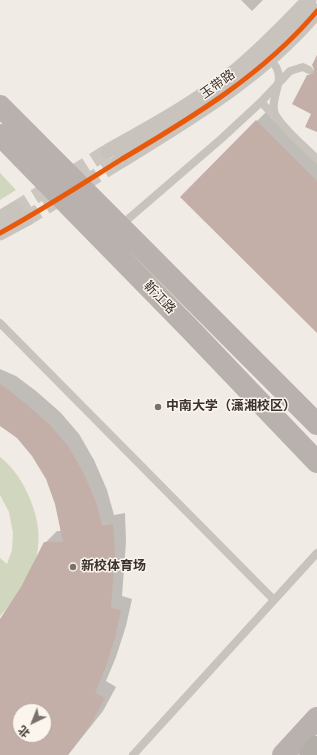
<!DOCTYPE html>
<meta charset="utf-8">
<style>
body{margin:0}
#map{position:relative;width:317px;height:755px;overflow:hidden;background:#f0ebe5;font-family:"Roboto Condensed","Noto Sans SC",sans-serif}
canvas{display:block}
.north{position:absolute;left:12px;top:703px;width:40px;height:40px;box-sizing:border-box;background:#fbf5ee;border:1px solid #aea6a0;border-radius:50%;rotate:223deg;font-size:11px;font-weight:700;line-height:16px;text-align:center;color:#3b302b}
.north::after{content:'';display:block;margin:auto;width:14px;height:18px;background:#7a716c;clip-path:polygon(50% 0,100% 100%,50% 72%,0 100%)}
</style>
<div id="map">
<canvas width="317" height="755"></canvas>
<div class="north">北</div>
</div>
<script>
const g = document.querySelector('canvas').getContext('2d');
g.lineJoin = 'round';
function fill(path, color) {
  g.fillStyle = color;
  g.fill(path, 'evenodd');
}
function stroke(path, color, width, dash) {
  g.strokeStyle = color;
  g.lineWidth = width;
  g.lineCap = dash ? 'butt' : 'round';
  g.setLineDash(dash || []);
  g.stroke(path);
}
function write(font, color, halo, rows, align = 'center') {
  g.font = font + ' "Roboto Condensed","Noto Sans SC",sans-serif';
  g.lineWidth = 3;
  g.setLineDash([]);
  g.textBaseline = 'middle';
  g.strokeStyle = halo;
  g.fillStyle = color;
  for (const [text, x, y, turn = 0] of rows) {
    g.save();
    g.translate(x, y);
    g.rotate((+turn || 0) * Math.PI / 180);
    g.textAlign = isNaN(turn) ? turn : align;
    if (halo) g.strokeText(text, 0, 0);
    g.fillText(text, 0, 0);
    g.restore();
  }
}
const green = new Path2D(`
 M0,173L16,190L0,200Z
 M0,457C14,468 23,482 30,499C50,547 33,580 0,616V558L7,564L12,550L13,533L9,512L0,495Z`);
const shadow = new Path2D(`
 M241,0H263L252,11Z
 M317,58V131L312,114L308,76L315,68Z
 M268,110L317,158V331L181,197Z
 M0,369L16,376L36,391L60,412L79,434L94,460L107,490L114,515L125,513L126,542L122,596L132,599L126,626L116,657L106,681L116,687L103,711L68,755H0V620L22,588L45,543L57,531H61L56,503L47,479L33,455L17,437L0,425ZM20,711H44V735H20Z`);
const building = new Path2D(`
 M317,55V132L305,127L311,114L292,104L307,75H310L314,73V69L312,65Z
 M256,120L317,181V333L180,197Z
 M0,384L24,402L49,424L68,446L83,472L96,502L102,526L113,524L115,555L111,608L121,610L115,638L105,669L95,693L105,698L91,724L68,755H0V619L21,587L44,542H63L55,504L46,479L32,456L17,438L0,426ZM20,711H44V735H20Z`);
const minorTunnel = new Path2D(`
 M15,209L108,151
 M26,219L119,162`);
const service = new Path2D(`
 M268,57C271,60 275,64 277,69C284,83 269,100 275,114C282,128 305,147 317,159
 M261,102L276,118
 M120,226L221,139L261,102L290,71L303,67L309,70
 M0,323L274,600
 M133,755L317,553`);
const minor = new Path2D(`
 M108,151C153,126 199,101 239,68C264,47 286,24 309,0
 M119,162C190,118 263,76 317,11
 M0,218L15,209
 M0,233L26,219`);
const primary = new Path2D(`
 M0,106L317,424
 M0,135L189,328L317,462
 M283,755L317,718`);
const trunk = new Path2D(`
 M310,755L317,747`);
const cycleway = new Path2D(`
 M0,233C42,210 82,184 122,159C193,117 264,74 317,11`);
const markers = [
 [158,407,4,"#7a716c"],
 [73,567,4,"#7a716c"]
];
const streetNames = [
 ["玉带路",218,85,-36],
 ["靳江路",159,298,46]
];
const poiNames = [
 ["中南大学（潇湘校区）",166,407],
 ["新校体育场",81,567]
];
fill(green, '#d1d6bf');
fill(shadow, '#0003');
fill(building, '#c3afa7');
stroke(minorTunnel, '#ccc6c0', 15, [15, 8]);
stroke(service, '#c9c3be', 8);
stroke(minor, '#c9c3be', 15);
stroke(primary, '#b8b1ad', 22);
stroke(trunk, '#b4aea8', 22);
stroke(cycleway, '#e8590c', 5);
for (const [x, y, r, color] of markers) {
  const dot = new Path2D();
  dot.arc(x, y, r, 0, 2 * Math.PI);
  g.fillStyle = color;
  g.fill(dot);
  stroke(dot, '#fbf5ee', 1.5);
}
write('13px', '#3b302b', '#fbf5ee', streetNames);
write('bold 13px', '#3b302b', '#fbf5ee', poiNames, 'left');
</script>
